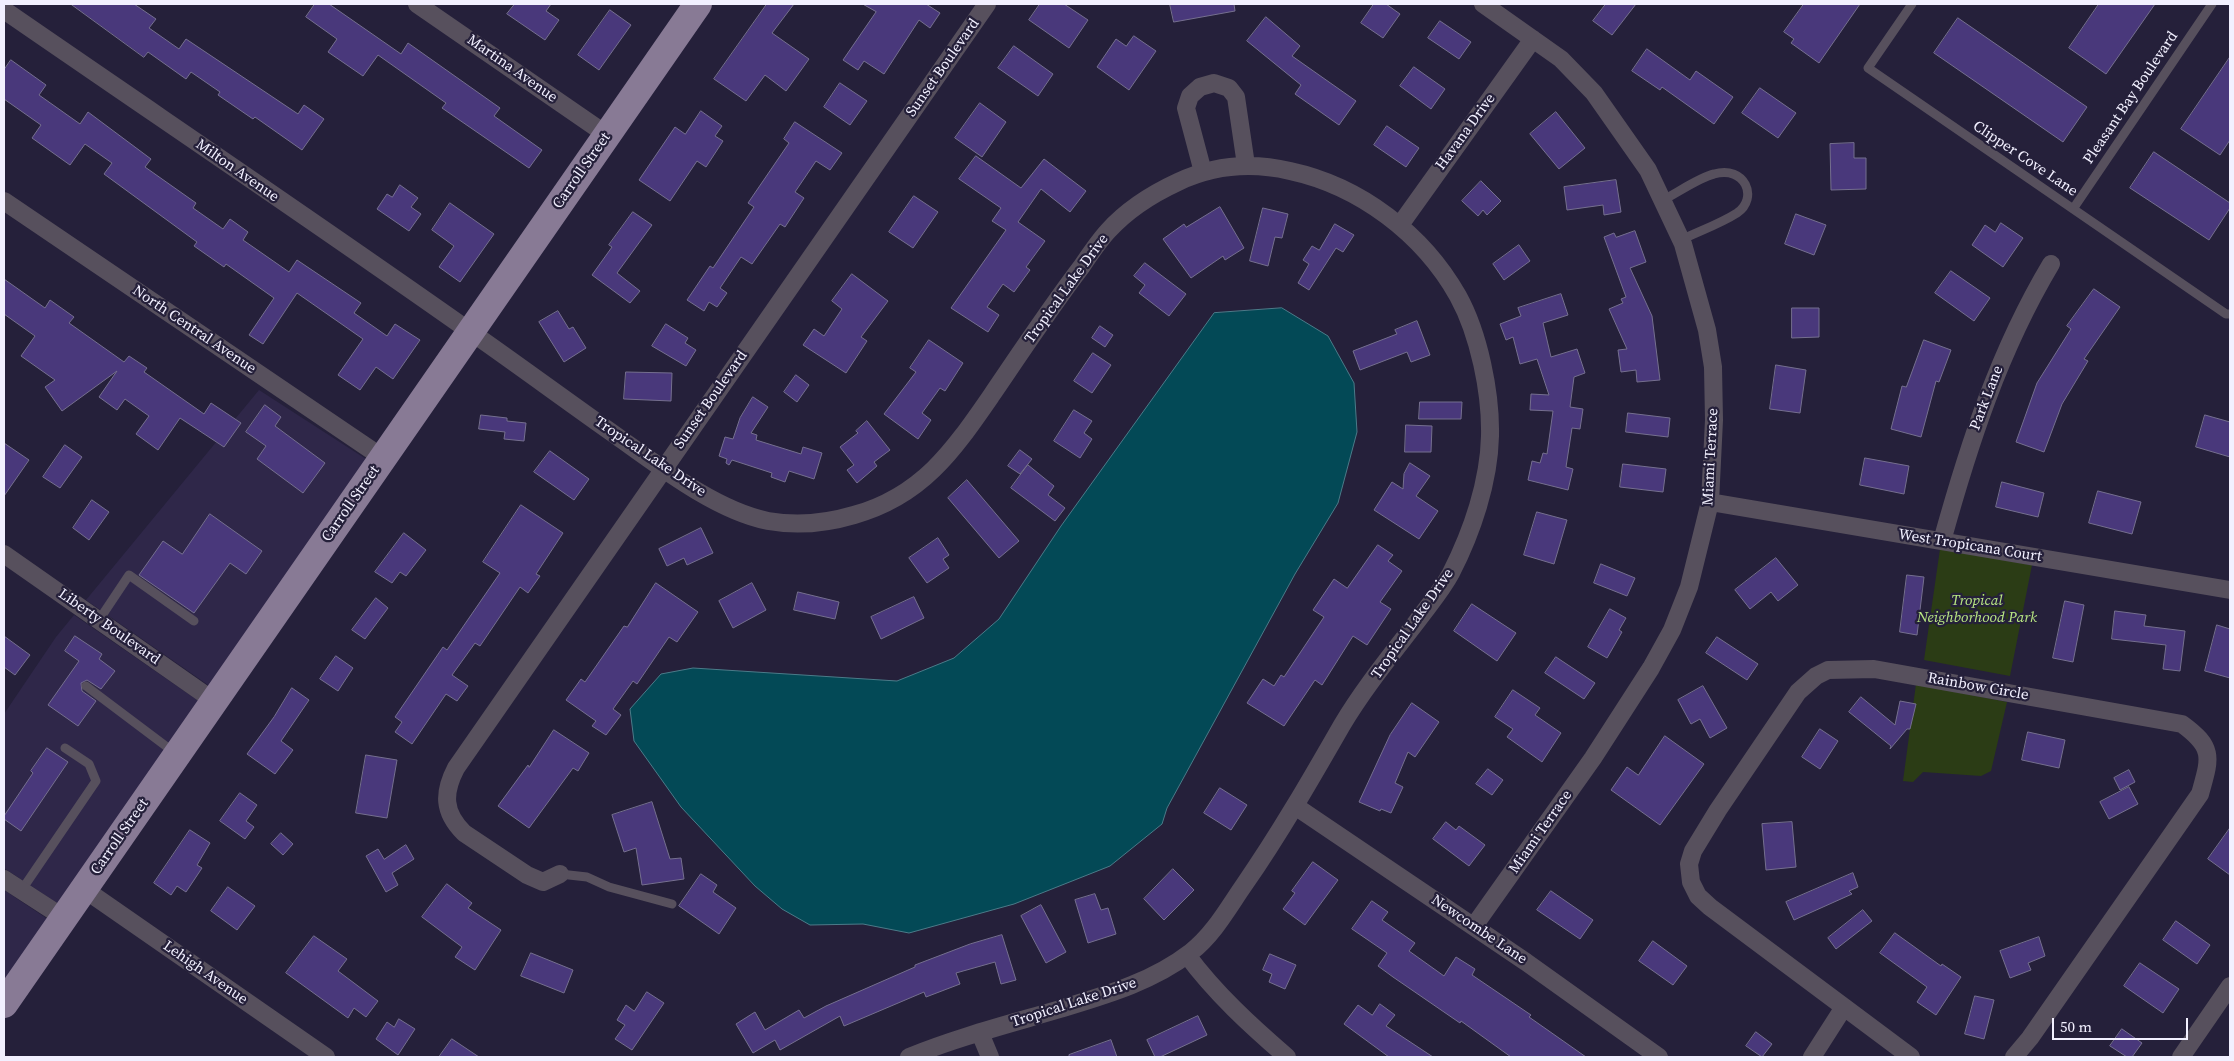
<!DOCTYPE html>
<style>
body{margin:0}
#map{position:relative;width:2234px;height:1061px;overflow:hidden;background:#25203a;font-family:"Source Serif 4",serif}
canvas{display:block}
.frame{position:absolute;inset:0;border:5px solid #f2f0ff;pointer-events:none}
.scale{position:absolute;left:2052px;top:1018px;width:136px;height:22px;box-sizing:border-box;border:2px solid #f2f0ff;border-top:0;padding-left:6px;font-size:15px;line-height:18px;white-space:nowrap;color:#f2f0ff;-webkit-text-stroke:4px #25203a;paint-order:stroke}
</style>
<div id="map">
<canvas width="2234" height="1061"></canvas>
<div class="frame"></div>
<div class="scale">50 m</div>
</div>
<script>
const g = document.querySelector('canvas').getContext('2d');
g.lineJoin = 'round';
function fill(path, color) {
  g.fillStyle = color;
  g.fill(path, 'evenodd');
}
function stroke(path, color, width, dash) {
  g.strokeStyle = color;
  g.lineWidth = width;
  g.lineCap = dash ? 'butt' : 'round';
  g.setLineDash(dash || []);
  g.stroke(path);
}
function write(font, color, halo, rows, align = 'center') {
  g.font = font + ' "Source Serif 4",serif';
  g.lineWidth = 4.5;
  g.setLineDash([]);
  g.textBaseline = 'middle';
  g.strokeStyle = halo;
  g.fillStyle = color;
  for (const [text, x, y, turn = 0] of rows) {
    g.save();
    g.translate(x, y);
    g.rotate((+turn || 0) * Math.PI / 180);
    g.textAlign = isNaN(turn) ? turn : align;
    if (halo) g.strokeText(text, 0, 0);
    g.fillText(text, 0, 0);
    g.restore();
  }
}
const built = new Path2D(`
 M259,390L369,461L211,687L86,600Z
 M74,615L200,702L60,905L4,868V714L56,637Z
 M4,890L49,920L4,984Z`);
const green = new Path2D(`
 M1940,549L2032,565L2010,676L1924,660Z
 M1916,684L2007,702L1991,771L1981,776L1923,772L1913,782L1903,781Z`);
const water = new Path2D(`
 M1282,308L1328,336L1354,383L1357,432L1338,503L1295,574L1167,808L1162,824L1110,866L1014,904L909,933L863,924L810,925L782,909L755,886L681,807L634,741L630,709L661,674L693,668L897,681L954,658L999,619L1061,526L1214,313Z`);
const building = new Path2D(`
 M71,4H134L156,19L149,28L179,49L186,39L298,114L304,105L324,119L302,150L255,117L253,119L218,95L220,92L191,72L186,79L148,52L144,57Z
 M315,4H329L401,54L408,43L500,108L494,116L542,150L529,168L442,108L446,103L378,55L363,76L328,52L337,39L306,17Z
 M515,4H551L546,11L559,20L545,40L507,14Z
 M767,4H794L772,33L809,59L786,91L765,75L746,101L714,79Z
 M863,4H926L940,13L930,28L919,20L884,74L864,61L858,70L843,60L876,12Z
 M1040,4H1064L1088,20L1069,48L1029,20Z
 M1170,4H1234L1235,11L1174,22Z
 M1374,4H1386L1400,14L1383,38L1361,23Z
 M1606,4H1636L1612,35L1593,21Z
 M1804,4H1860L1819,63L1791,43L1794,39L1784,32Z
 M2099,4H2155L2106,74L2069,48Z
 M610,10L631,25L599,70L578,55Z
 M1266,17L1300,46L1292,56L1356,101L1339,125L1295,94L1301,85L1247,41Z
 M1958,18L2087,107L2063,142L1934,53Z
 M1440,21L1471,42L1459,59L1428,38Z
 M1134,36L1156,51L1129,90L1097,67L1116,39L1126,46Z
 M1014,46L1053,74L1038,96L998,68Z
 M1647,49L1690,80L1696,71L1733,97L1714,124L1662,87L1660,90L1632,71Z
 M2230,57V140L2220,155L2181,129Z
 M11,60L46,85L39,95L80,124L88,112L151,159L145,167L196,203L193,208L223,229L230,219L248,232L243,240L289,272L297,260L361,303L354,313L387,336L395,324L420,340L393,379L376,367L360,390L338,375L363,339L297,293L263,344L249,335L274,298L226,264L224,267L194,246L197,242L104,174L112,163L85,144L70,165L32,138L41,125L4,99V70Z
 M1414,67L1445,89L1431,109L1400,86Z
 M840,83L867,101L850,125L824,107Z
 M1760,88L1796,113L1778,138L1742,113Z
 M980,103L1006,122L982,157L955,138Z
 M701,111L722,126L715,136L723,141L706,167L697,161L670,201L639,180L675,127L685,134Z
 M1556,112L1585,148L1559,169L1530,134Z
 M795,122L842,153L830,170L816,161L795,192L804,198L785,227L780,224L752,264L741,257L720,288L727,293L717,307L709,302L704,311L687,300L710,266L713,268L754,207L748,203L789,143L784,139Z
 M1387,126L1419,148L1406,167L1374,145Z
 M1854,143V158H1866V189L1831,190L1830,144Z
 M2154,152L2230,203V208L2209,240L2130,188Z
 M976,156L1021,188L1044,159L1086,191L1070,212L1041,189L1018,222L1045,241L1026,267L1030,270L1014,292L1003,284L987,307L999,315L988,332L951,308L1006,230L992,221L1001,208L959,179Z
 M1616,180L1621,212L1604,215L1603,205L1567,210L1564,187Z
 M1481,181L1501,201L1487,215L1483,210L1478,216L1462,201Z
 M400,185L418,198L411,207L421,214L409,231L377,209L387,194L392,197Z
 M914,196L938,212L913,248L889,232Z
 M450,203L494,234L460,282L439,267L454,246L432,230Z
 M1220,207L1244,248L1225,260L1223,256L1191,278L1163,239L1184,224L1186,227Z
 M1263,208L1288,214L1282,238L1275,237L1268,266L1250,261Z
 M633,212L652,225L617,273L640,291L630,303L592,275L612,247L609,245Z
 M1796,214L1826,225L1814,255L1785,244Z
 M2001,223L2023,238L2003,267L1972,245L1985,225L1995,232Z
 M1335,224L1354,235L1343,252L1336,248L1309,290L1298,283L1309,264L1303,260L1312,246L1319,250Z
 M1635,231L1646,262L1630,268L1652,316L1660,380L1637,382L1636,370L1621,372L1618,350L1627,349L1609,309L1623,303L1621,299L1626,297L1604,237L1614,233L1616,237Z
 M1519,245L1530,261L1504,280L1493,264Z
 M1145,263L1186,294L1169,316L1139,293L1145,285L1134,276Z
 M1951,271L1990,298L1974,321L1935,293Z
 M852,274L888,301L861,337L867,341L846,373L803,345L814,329L824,336L842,309L832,301Z
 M4,279L45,308L50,300L74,317L69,323L124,362L129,356L147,368L144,372L204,414L211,403L241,423L224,447L180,418L158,450L136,434L149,416L125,399L117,410L99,397L117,371L62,411L45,387L55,380L21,356L35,336L4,314Z
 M2094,289L2120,307L2084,359L2088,361L2062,404L2044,452L2016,442L2037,383L2071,329L2067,326Z
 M1561,294L1568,315L1543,323L1551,357L1577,349L1585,373L1574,377L1570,407L1583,409L1580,429L1572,428L1566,467L1573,469L1568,490L1528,480L1532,461L1540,463L1543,453L1547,454L1553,411L1530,410L1531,394L1549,395L1537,359L1520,364L1513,337L1506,340L1500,324L1521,316L1518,308Z
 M1792,308H1819V337L1792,338Z
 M558,311L569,329L573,327L586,348L564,362L539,322Z
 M1417,321L1430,355L1411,362L1407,352L1360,370L1353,351L1397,334L1395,330Z
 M666,324L688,338L685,343L696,350L686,366L652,346Z
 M1100,326L1113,335L1105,347L1092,338Z
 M929,340L963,363L945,391L940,388L922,413L931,420L918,439L884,414L916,372L910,368Z
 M1924,340L1951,350L1939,382L1936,381L1921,437L1891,429L1902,386L1906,387Z
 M1093,353L1111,365L1092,393L1074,381Z
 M1776,365L1806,370L1800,413L1770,409Z
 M626,372L672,373L671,401L624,399Z
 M796,375L809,385L797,402L784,392Z
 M753,397L768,407L751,433L757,435L756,440L801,454L803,447L822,453L814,479L789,471L785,482L771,477L772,473L732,460L729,465L726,463L727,459L719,456L725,437L733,439L740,418Z
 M1420,402H1462L1461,419H1419Z
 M265,405L281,417L275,426L325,463L303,493L257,459L266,446L246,432Z
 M1074,410L1092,421L1084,433L1092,439L1080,458L1054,441Z
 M1628,413L1670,418L1668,437L1626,432Z
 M481,415L507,418V421L526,423L524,441L504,439L505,432L479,429Z
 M2205,415L2230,422V457L2196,447Z
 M867,421L890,450L874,462L877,466L857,483L847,470L854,465L840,447L858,433L856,431Z
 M1406,425L1432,426L1431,452H1405Z
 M4,443L29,460L4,496Z
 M65,445L82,457L60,488L43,477Z
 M1020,450L1032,459L1020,474L1008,466Z
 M550,451L589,479L574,500L534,472Z
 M1865,458L1909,466L1904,494L1860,485Z
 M1410,463L1430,476L1416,496L1438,511L1419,539L1374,510L1392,482L1403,489L1404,474Z
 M1623,464L1666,469L1663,492L1620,487Z
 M1028,465L1054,486L1048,495L1065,508L1055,521L1011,488Z
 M967,480L1019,541L999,558L948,498Z
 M2002,482L2044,493L2038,517L1996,507Z
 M2098,491L2141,502L2132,534L2089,523Z
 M92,500L109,512L89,540L73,528Z
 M521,505L563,533L536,574L540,576L528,593L520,587L480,646L475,643L452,675L468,686L457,701L446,694L412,744L395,732L402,722L395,717L443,647L447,650L500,573L483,562Z
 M1537,512L1567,520L1554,564L1524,555Z
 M210,514L262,551L246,574L230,563L194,613L139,575L163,541L182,554Z
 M701,528L713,553L687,565L684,558L667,566L659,549Z
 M404,533L426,550L406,576L400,572L392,583L375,572Z
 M938,538L949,555L943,559L949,568L927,583L909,558Z
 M1378,545L1393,555L1388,561L1402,571L1380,602L1391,609L1367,645L1353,636L1322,685L1315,680L1284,726L1247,703L1263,679L1274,686L1281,675L1284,677L1324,617L1313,610L1334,579L1347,588Z
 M1776,558L1798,585L1778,601L1771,592L1750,609L1735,590Z
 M1601,564L1635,578L1627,596L1594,583Z
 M1907,575L1924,577L1917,635L1900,632Z
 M656,583L698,612L677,642L669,637L637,684L633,681L613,709L621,715L606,735L592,726L596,721L566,700L581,679L585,682L624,626L627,627Z
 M752,583L766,610L733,628L719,601Z
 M798,592L839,602L835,619L794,610Z
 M914,597L924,618L881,639L871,617Z
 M376,598L388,608L365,639L352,630Z
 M2065,601L2084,605L2073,662L2053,658Z
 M1472,604L1516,633L1497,661L1454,631Z
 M1610,609L1626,618L1619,630L1622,632L1607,658L1588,647Z
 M2115,611L2146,615L2144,626L2185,631L2180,671L2163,669L2166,645L2112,639Z
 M2217,625L2230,629V678L2205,671Z
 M4,636L30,655L15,675L4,667Z
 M75,636L102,654L99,659L115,671L101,689L87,680L81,683L82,691L96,701L78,726L48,705L79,661L65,651Z
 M1717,637L1758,664L1747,680L1706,653Z
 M336,656L353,668L338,691L320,679Z
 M1556,657L1595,683L1584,699L1545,673Z
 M1703,686L1727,728L1710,738L1700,719L1691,724L1678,700Z
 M292,688L309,700L281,741L293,750L275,774L247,754L274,717Z
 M1513,690L1540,708L1535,715L1561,733L1542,762L1507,737L1513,729L1495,717Z
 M1861,697L1895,725L1900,701L1916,704L1910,729H1907L1890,749L1891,746L1849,712Z
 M1412,703L1439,722L1415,757L1408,752L1395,783L1403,787L1391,813L1381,809L1380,811L1359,802L1390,735Z
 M1820,729L1838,741L1820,769L1802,757Z
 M554,730L589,753L578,771L573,768L529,828L498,806L528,765L529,767Z
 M2028,732L2065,740L2059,768L2022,760Z
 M1665,736L1704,764L1660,825L1611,790L1627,767L1638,775Z
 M47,748L68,762L21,831L4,819V816L33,773L31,771Z
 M366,755L397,760L387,818L356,813Z
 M1488,769L1503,780L1492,795L1476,784Z
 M2129,770L2135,782L2120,790L2114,778Z
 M2129,787L2138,804L2109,819L2100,802Z
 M1220,788L1247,805L1231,830L1204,813Z
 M240,793L257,805L246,821L254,827L245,839L220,821Z
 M652,802L670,859L681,858L684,879L642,885L636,848L624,852L612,815Z
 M1446,822L1456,830L1459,826L1485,845L1469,866L1433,839Z
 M1792,822L1796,867L1766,870L1762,824Z
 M2230,828V875L2208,859Z
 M190,830L210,843L197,865L202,868L186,892L177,886L171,895L154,883Z
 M281,833L293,844L283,855L271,844Z
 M406,845L414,859L392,873L398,885L386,892L366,856L378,849L384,859Z
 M1313,862L1338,880L1305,925L1283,909L1295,893L1292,891Z
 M1173,869L1194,890L1164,920L1144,899Z
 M1853,873L1858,887L1849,891L1852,894L1794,920L1786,902Z
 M701,874L717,885L713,892L736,908L719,934L679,906Z
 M447,884L472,903L468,908L501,930L475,970L455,957L462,947L422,917Z
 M228,887L255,906L237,930L211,911Z
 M1551,891L1593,920L1580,939L1537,910Z
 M1095,894L1101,910L1108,908L1116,934L1088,943L1075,900Z
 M1372,901L1388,912L1382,920L1415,943L1409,951L1444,976L1456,957L1475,969L1472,975L1531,1015L1529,1017L1586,1057H1511L1461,1021L1460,1023L1393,977L1378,966L1387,953L1352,929Z
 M1041,905L1066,952L1046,963L1021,916Z
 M1863,910L1872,921L1836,949L1828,938Z
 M2176,921L2210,945L2197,964L2163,940Z
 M1895,933L1941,966L1942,964L1961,977L1936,1015L1917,1002L1927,987L1880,953Z
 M1002,935L1016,980L1001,984L995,962L956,973L960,984L926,997L924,992L844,1026L840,1016L780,1050L775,1040L753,1053L736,1024L755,1012L765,1030L799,1010L804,1018L826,1006L915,967V965L970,944Z
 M314,936L347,959L338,971L378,1001L366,1017L354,1008L348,1018L286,973Z
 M2039,937L2045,956L2028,963L2031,970L2010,978L2000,951Z
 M1653,941L1687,966L1673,985L1639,961Z
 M531,953L573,970L564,993L521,976Z
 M1270,954L1296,965L1285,989L1269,982L1272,974L1263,970Z
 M2140,963L2179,989L2163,1013L2124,986Z
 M647,992L664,1003L632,1050L615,1039L625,1025L617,1020L626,1005L634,1011Z
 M1975,996L1994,1000L1984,1039L1965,1034Z
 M1380,1004L1395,1015L1386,1026L1433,1057H1389L1344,1024L1358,1005L1372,1015Z
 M1198,1016L1207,1035L1160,1057H1155L1147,1040Z
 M399,1019L415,1029L398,1055L376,1039L387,1022L394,1027Z
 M2122,1029L2142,1043L2132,1057H2127L2110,1046Z
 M1756,1032L1772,1044L1762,1057L1746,1046Z
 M452,1039L479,1057H439Z
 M1111,1040L1117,1057H1069V1055Z`);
const service = new Path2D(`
 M1912,4L1868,68L2226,314H2230
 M1663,200C1677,193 1700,177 1714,174C1745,165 1759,198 1737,213C1720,224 1699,231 1681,240
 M2073,209L2212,4
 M99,620L129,575L194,621
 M86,686L175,753
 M560,874L587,877L609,887L672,904
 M21,891L96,781L89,764L65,748`);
const minor = new Path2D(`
 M417,4L607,135
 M4,10C162,119 321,226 478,337C525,370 571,404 618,437C660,467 717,511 768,521C796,526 827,523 854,515C922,496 953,451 991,396C1021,352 1050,308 1082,266C1090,254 1098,242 1108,231C1127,210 1152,194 1178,182C1214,165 1251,162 1290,171C1360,186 1423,234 1458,296C1479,334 1491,393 1490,436C1489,482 1472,532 1451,573C1442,590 1429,605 1418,620C1392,654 1364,688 1342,725C1311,779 1280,833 1244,885C1228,908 1214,934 1191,952C1152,982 1106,995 1060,1009C1009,1024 958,1037 909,1057
 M1203,172L1186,108L1190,96L1200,87L1214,83L1229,88L1236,97L1246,165
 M4,201L383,458
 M1400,225L1533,39
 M1710,502L2230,590
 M1942,541C1969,444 1999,351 2051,264
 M4,554L214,701
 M1295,806L1526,962L1659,1057
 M560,874L543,882L527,875L464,833C443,812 443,793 456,768L987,4
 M4,879L64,918
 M84,889L326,1057
 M1474,926L1593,758L1651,668L1672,630L1689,587L1710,502L1714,420L1713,367L1707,330L1683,244L1648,170L1594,93L1561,59L1483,4
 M1187,955C1215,993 1251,1026 1287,1057
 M980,1033L990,1057
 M1812,1057L1844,1007
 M1911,1057L1710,907L1698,896L1691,882L1689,864L1693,851L1718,810L1798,692L1816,676L1828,670L1874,669L2182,724C2215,748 2210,758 2200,794L2030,1038L2014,1057
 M2181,1057L2230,986`);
const primary = new Path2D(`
 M4,1004L698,4`);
const streetNames = [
 ["Sunset Boulevard",943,68,-55],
 ["Martina Avenue",512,69,35],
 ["Pleasant Bay Boulevard",2131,98,-56],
 ["Havana Drive",1466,132,-54],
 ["Clipper Cove Lane",2025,159,34],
 ["Milton Avenue",237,171,35],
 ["Carroll Street",582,171,-55],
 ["Tropical Lake Drive",1067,289,-54],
 ["North Central Avenue",194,330,34],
 ["Park Lane",1987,398,-69],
 ["Sunset Boulevard",711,400,-55],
 ["Tropical Lake Drive",650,457,34],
 ["Miami Terrace",1711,457,-87],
 ["Carroll Street",351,504,-55],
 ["West Tropicana Court",1970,546,9],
 ["Tropical Lake Drive",1413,624,-55],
 ["Liberty Boulevard",109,627,35],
 ["Rainbow Circle",1978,687,10],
 ["Miami Terrace",1541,832,-55],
 ["Carroll Street",120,837,-55],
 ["Newcombe Lane",1479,930,34],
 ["Lehigh Avenue",205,973,35],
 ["Tropical Lake Drive",1074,1003,-18]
];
const parkNames = [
 ["Tropical",1977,601],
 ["Neighborhood Park",1977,618]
];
fill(built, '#2f2749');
fill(green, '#2b3c15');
fill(water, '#034956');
stroke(water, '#4b7b89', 1);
fill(building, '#49387b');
stroke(building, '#756f8f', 1);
stroke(service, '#57505d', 9);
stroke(minor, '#57505d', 18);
stroke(primary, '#887a95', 28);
write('15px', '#f2f0ff', '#25203a', streetNames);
write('italic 15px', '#b9e783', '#25203a', parkNames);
</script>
